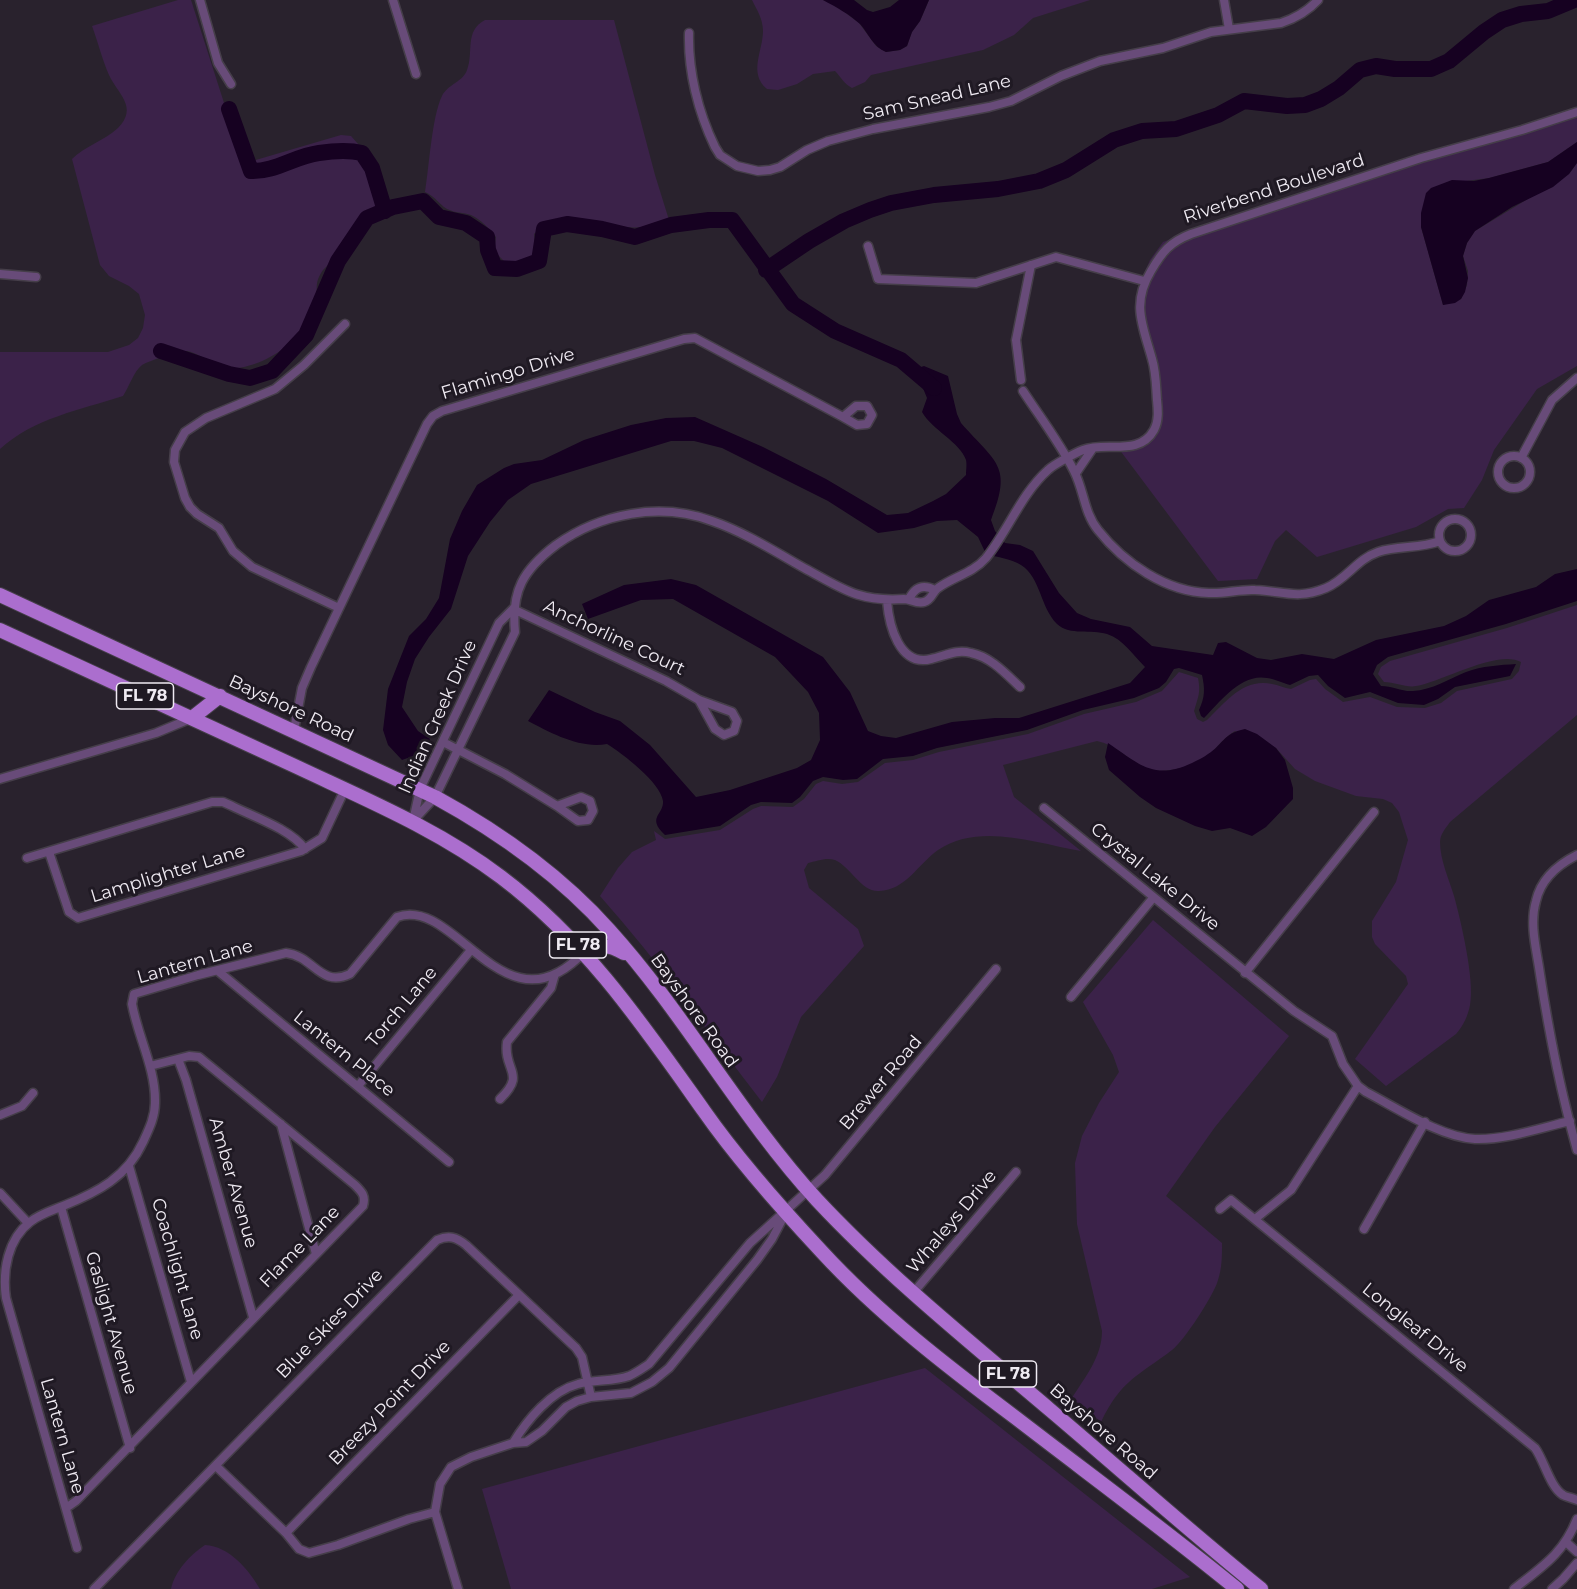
<!DOCTYPE html>
<style>
body{margin:0}
canvas{display:block;background:#29222d}
</style>
<canvas width="1577" height="1589"></canvas>
<script>
const g = document.querySelector('canvas').getContext('2d');
g.lineJoin = 'round';
function fill(path, color) {
  g.fillStyle = color;
  g.fill(path, 'evenodd');
}
function stroke(path, color, width, dash) {
  g.strokeStyle = color;
  g.lineWidth = width;
  g.lineCap = dash ? 'butt' : 'round';
  g.setLineDash(dash || []);
  g.stroke(path);
}
function write(font, color, halo, rows, align = 'center') {
  g.font = font + ' Montserrat,sans-serif';
  g.lineWidth = 6;
  g.setLineDash([]);
  g.textBaseline = 'middle';
  g.strokeStyle = halo;
  g.fillStyle = color;
  for (const [text, x, y, turn = 0] of rows) {
    g.save();
    g.translate(x, y);
    g.rotate((+turn || 0) * Math.PI / 180);
    g.textAlign = isNaN(turn) ? turn : align;
    if (halo) g.strokeText(text, 0, 0);
    g.fillText(text, 0, 0);
    g.restore();
  }
}
const green = new Path2D(`
 M178,0H191L242,159L249,162L341,135L351,136L358,144L384,209L323,270C314,283 318,286 316,300C314,312 302,331 293,340C280,355 244,373 224,367C212,364 197,352 186,351C179,351 148,361 142,365C134,371 129,387 123,396C80,410 34,418 0,449V352H108L129,345L138,338L143,328L145,315L139,294L129,286L109,276L100,265L72,159C85,146 104,141 118,128C139,107 117,93 109,75C102,59 98,42 92,26Z
 M752,0H823L835,5L859,23L876,46L886,52L900,50L907,46L912,32L920,21L929,0H1090L1033,18L1014,35L983,50L871,75L865,82L852,88C844,84 841,77 835,71L813,74L797,84L778,90L767,89C748,73 763,51 763,31C763,19 757,10 752,0Z
 M485,20H614L655,175L669,220C660,222 651,226 642,227C606,231 563,203 534,234L536,252L523,264L505,262L494,251L496,237C490,229 480,219 471,215C462,212 452,213 444,207C437,201 434,196 425,192C429,168 432,116 442,96C448,84 463,82 467,70C474,52 464,31 485,20Z
 M1577,108V142L1548,162L1489,178L1466,181L1421,227L1443,305L1461,299L1467,285L1468,271L1463,256L1467,243L1475,231L1569,174L1577,163V366L1537,389L1494,450L1482,480L1464,508L1448,509L1416,527L1317,557L1286,530L1275,541L1257,579L1218,581L1116,445L1141,437L1149,431L1153,421L1152,376L1135,304L1142,278L1150,260L1163,242L1260,206Z
 M1577,605V715L1450,822C1446,828 1440,834 1440,842C1440,860 1449,879 1454,896C1461,921 1475,981 1470,1005C1468,1016 1463,1026 1456,1034L1386,1086L1355,1059L1408,984L1406,976L1375,944L1372,937V921L1396,882L1408,840L1399,812L1392,803L1383,799L1356,796L1315,781L1295,769L1276,748L1235,731C1225,737 1219,745 1211,753C1195,767 1161,777 1141,766C1126,757 1115,745 1097,741L1003,765L1014,797L1081,851C1036,843 979,822 938,850C918,864 906,890 879,891C861,892 851,867 835,860C827,857 816,861 808,863L804,870L809,888L858,929L864,946L801,1017L777,1077L762,1102C708,1032 658,961 600,896L618,868L632,852L656,840L654,831L665,839L720,830L753,809L761,806L793,807L804,799L816,784L823,781L842,784L858,782L885,763L913,760L939,752L1028,734L1084,714L1136,702L1162,691L1179,672L1198,678C1201,693 1198,697 1194,711L1197,719L1203,722L1207,720C1226,702 1243,678 1272,684C1278,685 1284,688 1291,689L1310,680L1316,679L1325,689L1343,702L1370,697L1397,707L1425,708L1441,703L1457,691L1512,679L1519,671L1521,662C1498,649 1441,682 1416,686C1407,688 1395,682 1384,682L1378,674L1381,667L1390,661L1507,628Z
 M1153,920L1289,1036L1215,1127L1166,1196L1222,1243C1222,1256 1222,1268 1218,1280C1214,1295 1184,1341 1172,1350C1138,1376 1121,1380 1101,1422L1072,1398C1085,1377 1102,1357 1102,1331L1077,1224L1075,1163L1082,1136L1099,1103L1119,1072L1113,1055L1083,1002Z
 M925,1368L1190,1577L1152,1589H511L482,1489Z
 M205,1545C229,1546 249,1570 260,1589H171C175,1571 190,1555 205,1545Z`);
const water = new Path2D(`
 M823,0H854L867,10L873,12L890,7L899,0H929L920,21L912,32L907,46L900,50L886,52C873,47 869,34 860,24C849,14 836,7 823,0Z
 M1577,142V163L1569,174L1553,187L1512,207L1475,231L1467,243L1463,256L1468,278L1465,292L1461,299L1455,303L1443,305L1421,227V213L1426,193L1431,188L1452,180L1474,181L1489,178L1548,162Z
 M924,366L948,376L957,414L961,423C996,463 1013,465 991,520L995,531L1005,543L1020,545L1033,551L1059,593L1077,613L1091,619L1130,627L1152,646L1213,655L1218,643L1226,642L1257,658L1271,660L1302,654L1334,659L1376,640L1444,626L1466,616L1489,600L1536,587L1555,574L1577,569V601L1506,624L1388,657L1377,665L1373,674L1381,686C1392,686 1403,692 1413,691C1432,690 1449,679 1466,672C1482,666 1500,665 1516,664L1510,676L1455,687L1438,699L1424,705L1398,703L1370,692L1345,698L1328,686L1318,675L1309,676L1290,685C1283,683 1275,679 1267,678C1241,673 1220,702 1204,718L1201,716L1199,710C1205,697 1205,689 1202,675L1179,668L1174,669L1166,682L1159,688L1134,698L1083,710L1027,730L937,748L913,756L883,759L857,779L843,780L823,777L813,781L800,797L792,803L761,802L751,805L720,826L665,835C646,817 664,815 663,801C660,782 623,754 607,744C580,749 551,733 528,721L549,690L595,712L620,721L650,745L696,797L730,790L797,768L811,760L820,740L819,713L808,692L775,657L673,599L641,600L588,619L582,604L624,585L671,579L696,585L823,657L850,692L868,731L881,736L896,738L952,722L995,718H1019L1130,683L1145,667C1132,654 1124,640 1107,634C1091,629 1070,636 1057,624C1040,607 1041,578 1021,565C1012,559 997,557 986,554L978,537L957,520L937,521L914,528L878,533L828,501L722,448L694,441H671L531,484L508,500L490,522L468,556L451,609L429,637L415,659L407,682L402,707L418,731L430,739L419,754L402,760L388,745L383,730L388,689L409,636L426,619L439,598L450,539L462,511L477,485L504,468L514,464L542,460L584,440L631,425L666,418L695,417L763,447L826,479L887,515L908,513L933,501L946,494L966,475C966,471 967,464 966,460C960,442 932,430 922,412L927,398L915,369Z
 M1245,729L1257,734L1276,748L1285,760L1293,788V799L1266,827L1252,836L1230,828L1212,831L1195,826L1156,808L1140,797L1109,770L1105,757L1108,743C1139,764 1154,781 1192,763C1197,760 1203,758 1208,754C1224,744 1222,734 1245,729Z`);
const river = new Path2D(`
 M229,109L251,171C275,172 295,156 319,153C333,151 349,150 362,153L372,168L385,211
 M766,270L809,241L844,221L870,210L891,203L934,195L998,189L1039,181L1066,170L1114,140L1142,131L1176,129L1218,115L1244,101L1287,106L1305,105L1321,99L1339,88L1360,70L1376,66L1395,69H1431L1449,61L1484,32L1502,20L1521,14L1548,11L1574,0
 M161,351L229,374L250,378L272,371L306,335L338,261L367,218L393,207L423,201L439,217L466,223L487,237L488,250L495,268L517,269L539,261L544,229L567,224L602,229L635,237L671,225L709,220H732L793,304L835,331L901,360L934,388`);
const minor = new Path2D(`
 M200,0L218,63L231,84
 M393,0L416,74
 M1224,0L1229,29
 M689,33C688,71 698,112 715,147L720,155L737,166L758,171L770,170L780,167L807,150L828,141L873,129L989,107L1011,101L1061,76L1100,61L1163,48L1211,32L1281,23C1296,18 1307,12 1318,0
 M868,246L878,279L976,283L1056,257L1144,281
 M0,274L36,277
 M1021,380L1016,340L1031,265
 M1023,391C1040,417 1060,443 1074,471C1084,490 1084,513 1098,530C1124,563 1166,592 1209,593C1225,594 1240,589 1255,590C1283,591 1297,600 1326,588C1346,580 1357,559 1378,552C1398,545 1420,549 1440,541
 M856,406H867L872,415L867,424L857,425L843,417Z
 M1498 472a16 16 0 1 1 32 0a16 16 0 1 1-32 0Z
 M1521,458L1552,400L1577,378
 M1076,473L1093,448
 M1439 535a16 16 0 1 1 32 0a16 16 0 1 1-32 0Z
 M909,599C915,587 923,584 935,590
 M887,601C889,625 899,667 931,659C945,656 956,649 971,653C991,657 1006,674 1020,687
 M339,608L252,567L233,551L219,528L197,514L190,507L185,498L174,462L175,450L185,432L206,418L275,389L304,365L345,324
 M513,609L666,681L699,700
 M699,700L732,712L737,721L734,731L724,735L715,729Z
 M294,730L302,688L311,667L427,424L433,416L442,411L684,339L695,338L843,417
 M443,742L505,774L557,806
 M0,779L156,733L192,718
 M581,797L590,801L593,811L588,820L578,821L557,806Z
 M1044,808L1294,1011L1332,1036L1343,1064L1358,1086L1366,1092C1397,1108 1440,1137 1475,1139C1506,1140 1540,1128 1570,1121
 M413,821L420,789L499,623L513,609
 M412,822L435,797L515,632C511,591 523,570 556,545C601,513 660,502 712,521C744,532 774,551 804,568C843,589 858,602 904,599C911,599 916,604 924,602C932,600 932,592 938,588C953,577 973,573 986,558C1008,531 1021,494 1048,470C1053,465 1075,453 1083,450C1106,441 1139,457 1154,430C1159,421 1158,410 1157,400C1156,386 1156,372 1152,359C1143,326 1131,304 1151,271C1162,252 1170,242 1191,234L1421,158L1522,130L1577,112
 M49,852L69,912L78,918L301,851L322,838L345,789
 M1577,855C1557,865 1541,879 1536,901C1529,925 1537,951 1540,974C1549,1033 1561,1093 1577,1150
 M27,858L212,802H223L232,806C254,817 290,829 305,849
 M218,971L449,1162
 M1245,973L1374,812
 M1071,997L1153,898
 M178,1059L186,1080L253,1317
 M358,1086L471,950
 M500,1099C527,1073 503,1071 507,1042L551,988L555,974
 M0,1115L22,1106L33,1093
 M281,1124L316,1254
 M129,1166L191,1382
 M0,1193L28,1223
 M61,1207L130,1448
 M1220,1209L1231,1200L1535,1448C1544,1460 1550,1487 1563,1495C1566,1497 1573,1498 1577,1500
 M1255,1219L1291,1190L1358,1086
 M1364,1229L1425,1122
 M913,1293L1016,1172
 M513,1443C527,1420 551,1391 578,1384C594,1379 613,1382 629,1376C636,1373 643,1368 649,1364L750,1243L825,1175L996,969
 M216,1466L286,1533L299,1549L309,1553L338,1545L409,1519L435,1512
 M66,1508L76,1501L363,1206C366,1196 362,1192 355,1185L199,1057L189,1056L150,1066
 M286,1533L518,1296
 M1566,1542L1577,1552
 M77,1548L6,1298C2,1271 8,1239 30,1222C40,1214 51,1211 63,1206C98,1192 127,1177 143,1142C149,1129 155,1117 155,1103C156,1069 138,1037 132,1004L134,994L198,975L286,953C314,956 320,988 350,974L397,917C456,895 504,1037 584,952
 M94,1589L437,1240C449,1235 456,1237 466,1245L576,1348L582,1357L591,1397
 M458,1589L435,1512L440,1484L451,1467L471,1457L513,1443L526,1442L542,1431L566,1407L577,1401L591,1397L631,1393L652,1382L669,1368L757,1260L772,1239L783,1218
 M1514,1589C1543,1566 1563,1554 1577,1519
 M1552,1589L1563,1579L1577,1563`);
const primary = new Path2D(`
 M0,595L435,797C499,832 560,875 609,930C685,1014 740,1116 817,1200C888,1276 970,1342 1049,1409C1120,1469 1189,1531 1261,1589
 M0,630C99,676 199,721 297,767C367,800 439,830 501,877C586,941 643,1025 704,1111C739,1161 780,1207 822,1252C879,1314 948,1367 1016,1418C1090,1475 1165,1530 1237,1589
 M192,718L220,696
 M584,952C602,944 607,944 624,953`);
const shields = [
 [145,696,57],
 [578,945,57],
 [1008,1374,57]
];
const shieldNames = [
 ["FL 78",145,696],
 ["FL 78",578,945],
 ["FL 78",1008,1374]
];
const streetNames = [
 ["Sam Snead Lane",937,98,-13],
 ["Riverbend Boulevard",1274,189,-18],
 ["Flamingo Drive",508,374,-17],
 ["Anchorline Court",614,638,25],
 ["Bayshore Road",291,709,25],
 ["Indian Creek Drive",438,717,-66],
 ["Lamplighter Lane",168,874,-17],
 ["Crystal Lake Drive",1155,877,39],
 ["Lantern Lane",195,962,-16],
 ["Torch Lane",402,1007,-50],
 ["Bayshore Road",694,1011,54],
 ["Lantern Place",344,1054,39],
 ["Brewer Road",881,1083,-50],
 ["Amber Avenue",233,1183,74],
 ["Whaleys Drive",952,1222,-50],
 ["Flame Lane",300,1247,-46],
 ["Coachlight Lane",177,1269,74],
 ["Gaslight Avenue",111,1323,74],
 ["Blue Skies Drive",330,1324,-46],
 ["Longleaf Drive",1415,1328,39],
 ["Breezy Point Drive",390,1403,-46],
 ["Bayshore Road",1103,1432,41],
 ["Lantern Lane",62,1436,74]
];
fill(green, '#3b2249');
fill(water, '#160121');
stroke(river, '#160121', 16);
stroke(minor, '#453e49', 11);
stroke(primary, '#453e49', 16);
stroke(minor, '#684b79', 8);
stroke(primary, '#ab6ece', 14);
for (const [x, y, w] of shields) {
  const box = new Path2D();
  box.roundRect(x - w / 2, y - 13, w, 26, 4.5);
  g.fillStyle = '#1f1923';
  g.fill(box);
  stroke(box, '#efeaf2', 1.5);
}
write('bold 16px', '#efeaf2', null, shieldNames);
write('18px', '#efeaf2', '#1f1923', streetNames);
</script>
